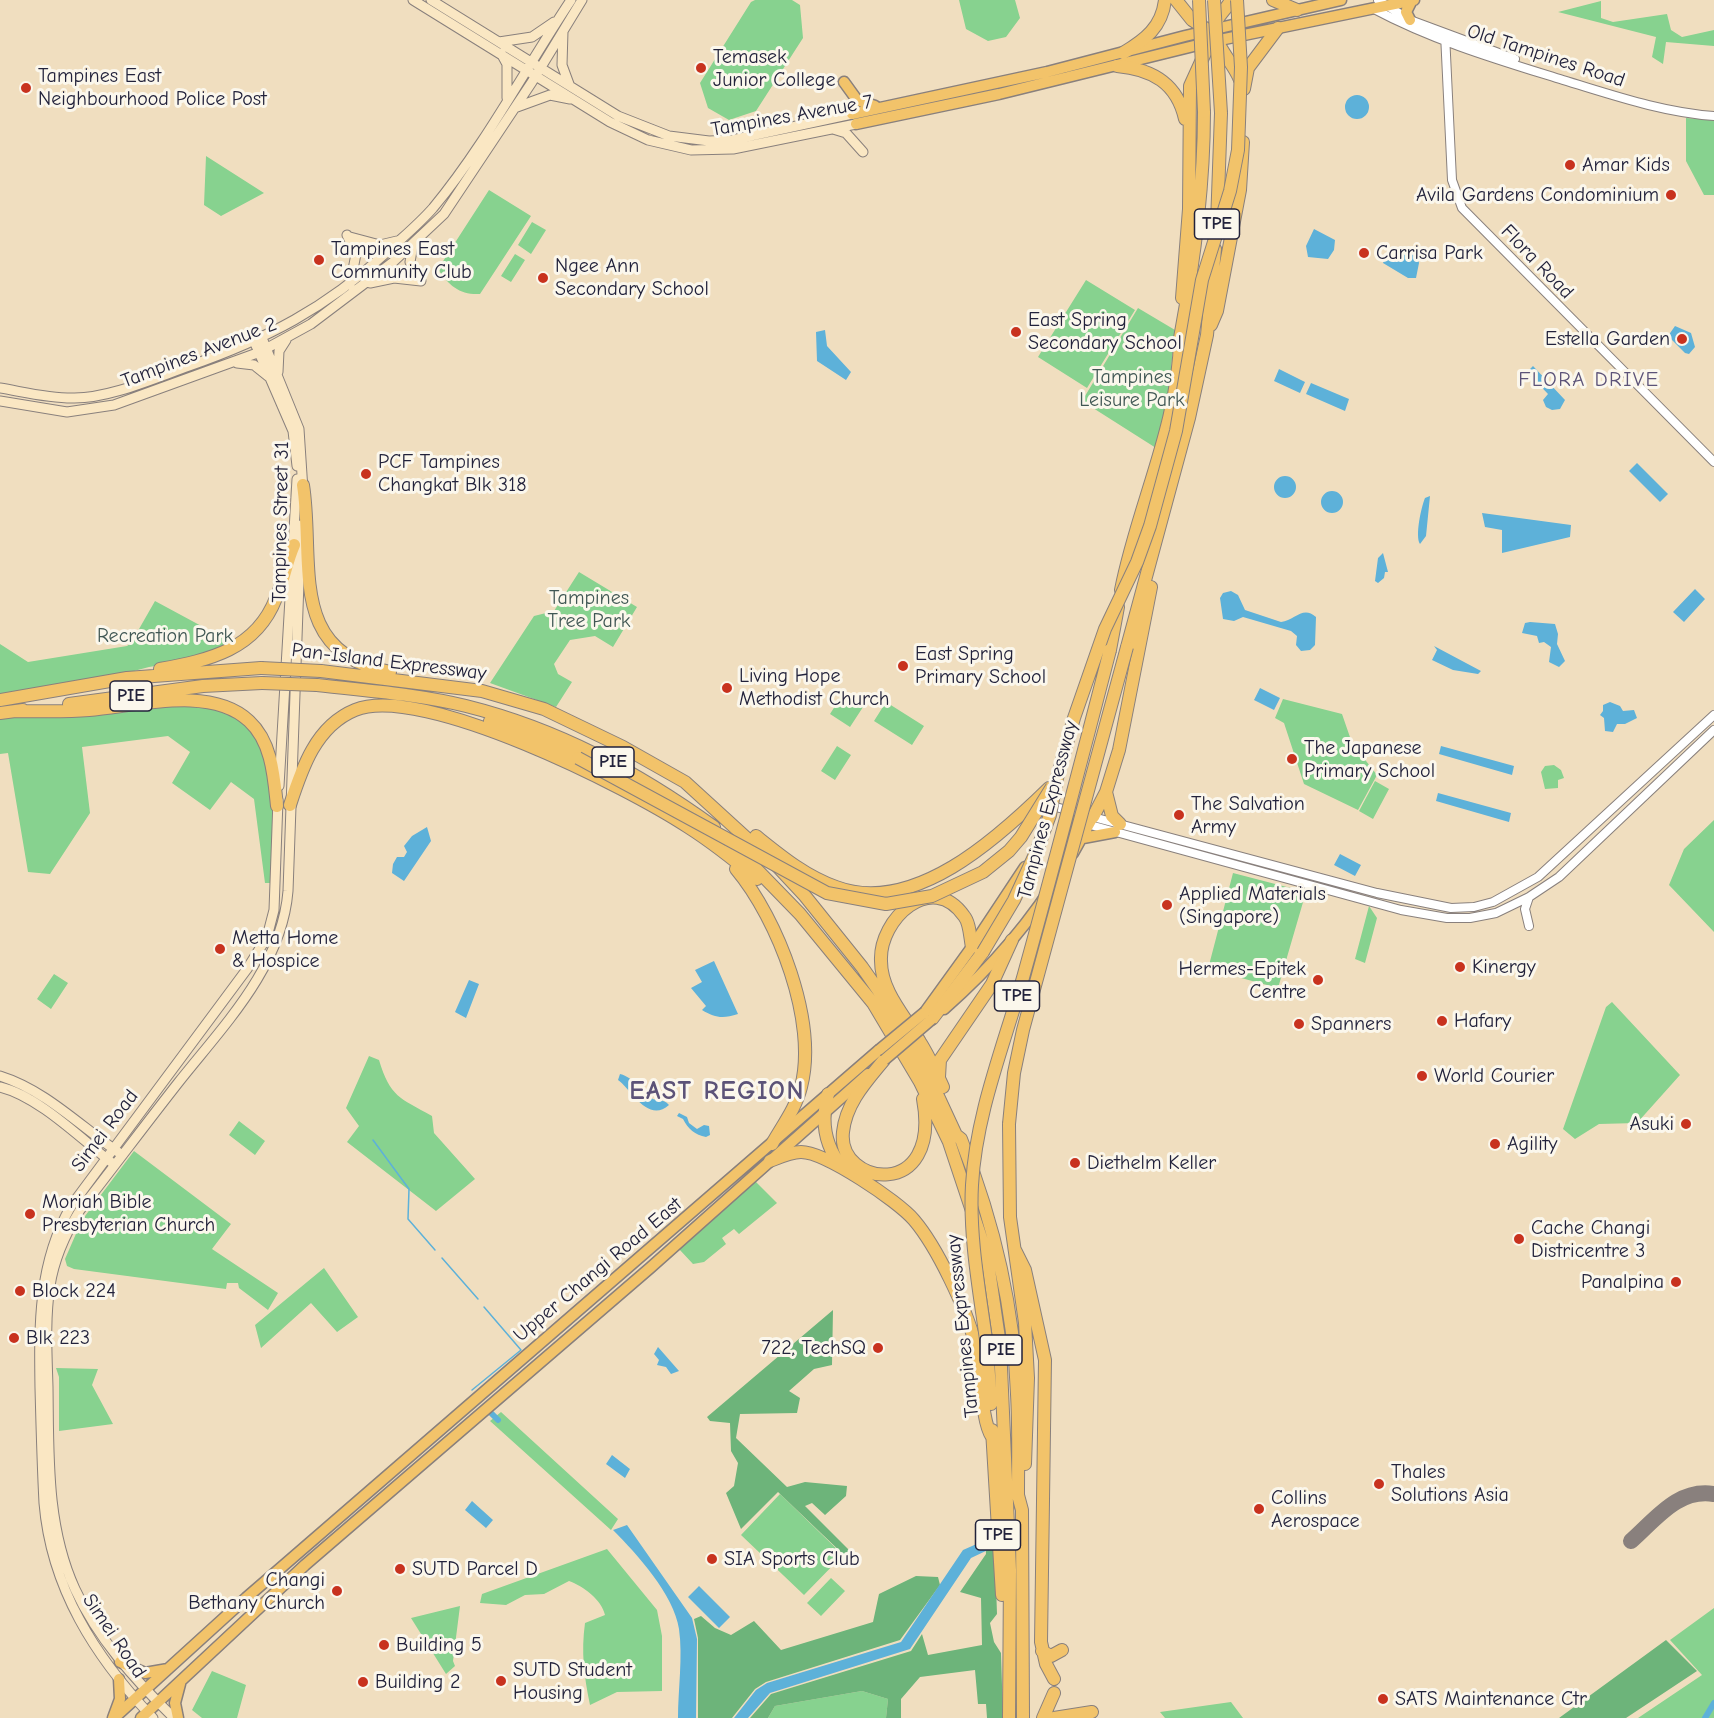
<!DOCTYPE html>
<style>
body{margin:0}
canvas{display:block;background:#f0debf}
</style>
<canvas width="1714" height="1718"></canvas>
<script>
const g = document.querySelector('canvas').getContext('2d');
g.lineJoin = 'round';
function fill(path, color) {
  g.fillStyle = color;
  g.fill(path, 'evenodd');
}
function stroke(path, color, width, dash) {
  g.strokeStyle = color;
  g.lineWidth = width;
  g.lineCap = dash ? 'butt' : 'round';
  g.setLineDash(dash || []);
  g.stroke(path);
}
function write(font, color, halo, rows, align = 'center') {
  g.font = font + ' "Comic Neue",sans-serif';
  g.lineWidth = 6;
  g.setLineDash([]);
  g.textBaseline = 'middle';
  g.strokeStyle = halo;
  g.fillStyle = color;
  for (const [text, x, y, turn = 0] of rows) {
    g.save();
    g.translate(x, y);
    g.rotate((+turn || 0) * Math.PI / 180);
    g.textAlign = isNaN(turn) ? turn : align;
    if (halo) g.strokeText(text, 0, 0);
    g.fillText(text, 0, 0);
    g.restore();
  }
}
const green = new Path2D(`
 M755,0H792L800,5L803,38L756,111L729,120L708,108L700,83L751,2Z
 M959,0H1015L1020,18L1006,37L988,41L966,29Z
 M1601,1V18L1613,22L1667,14L1671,30L1682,37L1714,30V46L1666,42L1663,64L1652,57L1656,37L1558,12Z
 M1686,118L1714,120V195H1704L1686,161Z
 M206,156L264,193L221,216L204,205Z
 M489,190L531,216L480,294C460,295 449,286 438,269Z
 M532,222L546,230L531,254L518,245Z
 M515,254L525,260L511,282L501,276Z
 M1086,280L1135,310L1087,388L1038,357Z
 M1138,308L1175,330L1169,388L1156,448L1082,401Z
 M579,572L637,607L613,647L595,636L570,640L554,664L558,674L572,682L556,707L490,683L534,616L554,611Z
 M155,601L231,642L197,659L149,667L89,683L0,695V644L28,662L127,646L131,643Z
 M844,692L865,704L850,727L830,714Z
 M1283,699L1342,714L1352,743L1377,775L1358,810L1304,784L1284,723L1275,718Z
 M886,702L924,726L912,745L874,721Z
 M174,703L235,712L259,738L275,806L273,883H265L254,799L231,782L210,810L172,783L190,752L168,736L82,747L90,813L50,874L28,872L8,753L0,754V715Z
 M837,746L851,755L835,780L821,771Z
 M1554,765L1561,770L1564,778L1558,780V788L1545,789L1541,772L1545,766Z
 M1375,781L1389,789L1373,819L1359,811Z
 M1714,820V932L1669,885L1684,849Z
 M1233,873L1306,892L1278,988L1208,969Z
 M1369,906L1377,918L1365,963L1355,959Z
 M54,974L68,983L51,1009L37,999Z
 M1612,1002L1680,1075L1637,1123L1599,1124L1575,1139L1563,1129L1606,1007Z
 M369,1056L379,1060C390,1097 400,1098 432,1116L434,1133L475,1179L436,1211L347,1142L359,1126L346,1108Z
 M239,1121L265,1141L255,1155L229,1135Z
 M134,1151L231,1224L212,1249L278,1293L268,1310L239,1288L238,1283H227L226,1289L74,1269L67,1266L65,1259L82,1220Z
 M753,1179L777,1203L739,1234L734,1229L722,1238L726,1244L704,1262L693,1264L679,1249Z
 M324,1268L358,1317L337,1332L311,1303L261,1348L255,1325Z
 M56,1368L98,1369L92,1385L113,1424L59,1431V1377Z
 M501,1412L618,1519L611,1530L490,1421Z
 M780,1494L843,1555L804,1595L741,1535Z
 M607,1549L657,1610L662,1636V1691L617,1692L590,1705C584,1676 581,1652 585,1623L605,1615C602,1600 583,1586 569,1581L544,1594L525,1595L506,1605L480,1603L482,1594Z
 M831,1578L845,1591L821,1616L807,1603Z
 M460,1606L453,1661L455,1666L446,1674L411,1618Z
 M1714,1608V1718H1638L1702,1675L1670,1640Z
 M212,1671L246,1685L237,1718H202L192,1710Z
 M862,1691L888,1699L886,1718H768L775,1706Z
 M1231,1702L1243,1718H1165L1160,1712Z`);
const forest = new Path2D(`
 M833,1310L832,1365L814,1369L789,1391L800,1398L797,1413L740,1414L736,1438L787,1487L805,1482L847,1486L846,1496L825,1515L812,1503L805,1506L852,1553L846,1557L778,1492L741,1529L726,1493L734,1486L738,1463L731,1451L730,1423L710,1421L707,1417Z
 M994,1529L997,1614L990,1623L994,1642L1001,1653L1003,1718H987L986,1704H978L975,1670L920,1677L901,1699V1718H886L888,1699L862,1691L775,1706L768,1718H750L771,1694L911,1651L922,1634L928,1655L982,1645L981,1598L960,1592L986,1554L985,1531Z
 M916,1576L938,1577L940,1585L900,1640L766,1682L755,1689L732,1718H698V1638L694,1619L701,1616L715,1628L731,1635L754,1621L781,1650L873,1622L879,1594Z
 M1666,1640L1697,1671L1626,1718H1559Z`);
const water = new Path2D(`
 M1345 107a12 12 0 1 1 24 0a12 12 0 1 1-24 0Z
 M1314,229L1335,240L1334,250L1328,259L1308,257L1306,246Z
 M1401,248L1417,251L1419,263L1416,278H1408L1383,263L1387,252Z
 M1675,326L1691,333L1695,347L1689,354L1685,353L1668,336Z
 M825,330L827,346L851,372L846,380L817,361L816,332Z
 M1533,366L1565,400L1560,409L1552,410L1546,407L1543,400L1548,394L1527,372Z
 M1279,369L1305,382L1300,393L1274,381Z
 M1311,383L1349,399L1345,411L1306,394Z
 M1637,463L1668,494L1660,502L1629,471Z
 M1274 487a11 11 0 1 1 22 0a11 11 0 1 1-22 0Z
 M1321 502a11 11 0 1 1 22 0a11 11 0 1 1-22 0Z
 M1430,496L1426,536L1420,544C1415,536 1421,508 1425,498Z
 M1482,513L1571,525L1570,537L1502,553V530L1485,527Z
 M1383,553L1388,572H1385L1384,578L1378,583L1375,581L1378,558Z
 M1695,589L1705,599L1684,622L1673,612Z
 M1231,591L1238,595L1245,610L1281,622C1295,620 1303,605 1316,617L1315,645L1310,650L1301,651L1296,645L1297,636L1291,631L1243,617L1234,621L1223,619L1220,598L1223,593Z
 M1530,622L1555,624L1558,634L1557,644L1565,661L1559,667L1549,662L1551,647L1544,642L1539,643L1537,636L1522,633L1525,623Z
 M1434,646L1481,671L1478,674L1453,670L1432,660L1437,650Z
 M1260,688L1280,698L1274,710L1254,700Z
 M1610,702L1620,706L1623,711L1634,710L1637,718L1625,724H1617L1613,732L1605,731L1604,718L1600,715L1603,711V705Z
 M1441,746L1514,766L1512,775L1439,754Z
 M1438,793L1511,813L1509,822L1436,801Z
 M427,827L431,841L404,881L392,873L393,864L397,857H404L407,852L404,846L412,836Z
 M1340,854L1361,865L1355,876L1334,865Z
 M714,961L738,1014C723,1019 715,1018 702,1010L706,1006L691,988L702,982L695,970Z
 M469,980L479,984L466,1018L455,1012Z
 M620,1074C636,1078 638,1092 651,1098C658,1102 663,1098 669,1105C648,1124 631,1089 618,1080Z
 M679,1113L687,1117L689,1123L697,1129L704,1125L709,1126L710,1135L706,1137C695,1135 688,1129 683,1119L677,1116Z
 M658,1347L679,1371L671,1374L666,1367L657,1365L659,1360L654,1354Z
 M612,1455L630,1469L625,1478L606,1464Z
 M472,1501L493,1520L486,1528L465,1510Z
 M627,1525L692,1618L697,1639L696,1718H678C678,1690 683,1657 679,1629C674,1595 637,1554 613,1530Z
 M988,1539L990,1549L971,1558L910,1649L770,1693L748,1718H734L756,1690L767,1683L901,1642L963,1550Z
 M699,1586L730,1617L719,1628L688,1597Z`);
const stream = new Path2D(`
 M373,1140L409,1189L408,1219L435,1250
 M442,1258L478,1299
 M472,1390L521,1350L484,1307`);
const canal = new Path2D(`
 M490,1412L498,1420
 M1705,1718L1714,1703`);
const taxiway = new Path2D(`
 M1631,1541C1656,1519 1678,1488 1714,1494`);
const tertiary = new Path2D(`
 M1378,0L1410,20L1515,59
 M1374,9C1434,41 1499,60 1563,80C1613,95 1661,112 1714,116
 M1445,34L1452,180L1462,208L1714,462
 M1052,806L1377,893L1451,908L1474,907L1493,902L1538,877L1714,715
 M1083,823L1401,910L1447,918H1470L1496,913L1529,897L1559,877L1714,730
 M1529,926L1525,909L1529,897`);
const secondary = new Path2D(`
 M413,0L610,122L648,140L691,150L733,149L856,124
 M431,0L618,116L669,136L709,141L732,140L852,114
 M563,31L562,65L569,84
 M499,42L532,37L554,22
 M501,53L507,64V98
 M517,107L550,95L570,99
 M833,129L846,133L863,152
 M347,235L356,254L350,285
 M350,237L380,245L397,241
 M413,245L410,262L417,279
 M370,283L394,278L421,281
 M262,338L299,429L303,490
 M254,341L293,431L297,466
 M237,363L254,365L269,377
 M278,372L279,351L286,340
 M0,388C24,392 47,398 72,398C108,399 155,378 189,366C267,339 326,308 387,252C403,237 419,224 433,208C486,144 525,69 571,0
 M0,401L67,412L114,405L260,352L311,324L393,262L444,214L532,82L582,0
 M279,786L297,479
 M0,1076C45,1090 80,1126 118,1152
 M0,1087C38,1096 80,1138 111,1162
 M153,1718C95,1657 51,1588 44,1503C42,1465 41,1427 40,1388C39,1325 38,1263 71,1206L247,969L267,937L274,910L278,800
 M174,1718C135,1680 98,1639 75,1589C46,1526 49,1454 48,1387C47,1353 45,1319 50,1286C54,1259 66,1233 80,1210C113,1168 145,1125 178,1083C223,1026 282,967 288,891L301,525`);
const primary = new Path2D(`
 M1410,20L1406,12L1412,0
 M844,82L857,100L875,106
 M852,114L1047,72L1185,36L1341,0
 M856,124L999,94L1210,42L1414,0
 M1083,838L1115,832
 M1073,853L1093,817
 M944,1009C990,969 1033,919 1065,866
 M925,1012L972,947L1025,867
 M120,1662L145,1673L168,1669
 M113,1718L120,1699L119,1679
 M114,1718L246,1598L879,1050
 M141,1718L305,1565L650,1268L868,1074
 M178,1718L175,1703L180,1684`);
const motorway = new Path2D(`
 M1176,0L1192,20L1208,30L1210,42L1190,86L1189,209L1182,298
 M1231,0C1227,8 1221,13 1217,20C1206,38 1234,62 1240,80
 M1273,0L1297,10
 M1123,53C1145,40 1162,27 1165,0
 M1117,66C1152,69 1177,83 1185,119
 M1244,89L1248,68L1278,28
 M1217,223L1221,113
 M1211,325L1217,311L1240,190L1243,142
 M303,485C315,561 286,653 390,672
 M1121,590C1137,507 1179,424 1180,338C1194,263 1204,189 1204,112
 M1127,647L1189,418L1207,335L1215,249
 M1110,650L1118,607
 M160,669C209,660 256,650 276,598C284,581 286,563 294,545
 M321,671L482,691L544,709L623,747L685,782L777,866L805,896L862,967L883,997L931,1081L956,1135L961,1139C993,1220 1014,1307 1017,1394C1019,1428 1018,1462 1018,1495L1022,1510L1023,1718
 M317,685C367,691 417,694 466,706C558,729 638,772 714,827
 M0,700L127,678L261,668
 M69,704L203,686L262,683
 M15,711C40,711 65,712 89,710C137,706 211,685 249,721C272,742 274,777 277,806
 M0,713L23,710
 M490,721L543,740L578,758
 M1106,792L1112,816L1120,824
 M290,805C302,768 316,726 355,710C422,683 629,788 688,827C710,841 738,863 757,879
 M1093,817L1106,792L1119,750L1151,587
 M756,836C781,856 805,876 836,887C913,916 998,838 1049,788
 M729,841L800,914L873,1003L920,1082L949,1142L987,1256L1000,1345L1010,1570L1009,1718
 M736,869C778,919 818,1022 801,1087C796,1108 782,1126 772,1144
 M932,1019L983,952
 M884,1060C866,1082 846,1103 843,1132C837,1186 942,1202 923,1099
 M939,1077L940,1060L992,984L1012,940
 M943,1087C936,1072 929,1056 920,1042C906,1017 881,992 881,961C879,919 932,870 964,916C970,923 970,938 972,947
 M828,1094C821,1120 824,1145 842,1167
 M1009,1124L1010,1217L1025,1323L1028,1378L1025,1464
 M770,1161C780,1157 791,1152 801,1152C825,1152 898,1201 914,1220C937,1247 966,1308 975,1343C982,1366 980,1419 992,1437
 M1015,1250L1025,1270L1045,1360L1041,1642L1046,1664L1054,1679
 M987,1347L991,1404
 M992,1430L1002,1595
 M1042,1651L1051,1656L1062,1650
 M1043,1718L1054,1693
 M1054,1718L1092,1712`);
const primaryBridge = new Path2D(`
 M879,1050L925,1012
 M884,1060L932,1019`);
const motorwayBridge = new Path2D(`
 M1199,0L1204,112
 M1214,0L1221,113
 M261,668L321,671
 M262,683L317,685
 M578,758L827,893L886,904L932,896L983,872L1009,851L1021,837L1052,787
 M983,952L1014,900L1037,850L1050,815L1057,778L1074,718L1105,629L1137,562L1150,526L1176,431L1202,280L1230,191L1238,150L1241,67L1237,0
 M1009,1124L1014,1073L1023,1030L1127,647
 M987,1347C980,1294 969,1238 972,1185C976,1112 1005,1043 1024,974C1054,866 1082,758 1110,650`);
const markers = [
 [701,68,6,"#c8321e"],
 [26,88,6,"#c8321e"],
 [1570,165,6,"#c8321e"],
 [1671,195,6,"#c8321e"],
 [1364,253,6,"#c8321e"],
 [319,260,6,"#c8321e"],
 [543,278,6,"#c8321e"],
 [1016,332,6,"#c8321e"],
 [1682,339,6,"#c8321e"],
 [366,474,6,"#c8321e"],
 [903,666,6,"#c8321e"],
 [727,688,6,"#c8321e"],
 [1292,759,6,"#c8321e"],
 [1179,815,6,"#c8321e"],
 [1167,905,6,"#c8321e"],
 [220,949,6,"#c8321e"],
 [1460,967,6,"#c8321e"],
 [1318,980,6,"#c8321e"],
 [1442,1021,6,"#c8321e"],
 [1299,1024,6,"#c8321e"],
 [1422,1076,6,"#c8321e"],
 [1686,1124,6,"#c8321e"],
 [1495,1144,6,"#c8321e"],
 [1075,1163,6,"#c8321e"],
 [30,1214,6,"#c8321e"],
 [1519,1239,6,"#c8321e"],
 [1676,1282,6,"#c8321e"],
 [20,1291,6,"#c8321e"],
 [14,1338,6,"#c8321e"],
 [878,1348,6,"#c8321e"],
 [1379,1484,6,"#c8321e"],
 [1259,1509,6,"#c8321e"],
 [712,1559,6,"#c8321e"],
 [400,1569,6,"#c8321e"],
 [337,1591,6,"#c8321e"],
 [384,1645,6,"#c8321e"],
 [501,1681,6,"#c8321e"],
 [363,1682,6,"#c8321e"],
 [1383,1699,6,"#c8321e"]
];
const shields = [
 [1217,224,45],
 [131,696,42],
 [613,762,42],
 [1017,996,45],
 [1001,1350,42],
 [998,1535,45]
];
const shieldNames = [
 ["TPE",1217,224],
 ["PIE",131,696],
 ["PIE",613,762],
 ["TPE",1017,996],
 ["PIE",1001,1350],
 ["TPE",998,1535]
];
const streetNames = [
 ["Old Tampines Road",1546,56,18],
 ["Tampines Avenue 7",792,116,-10],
 ["Flora Road",1537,262,46],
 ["Tampines Avenue 2",199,353,-21],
 ["Tampines Street 31",281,522,-89],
 ["Pan-Island Expressway",389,662,7],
 ["Tampines Expressway",1048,810,-75],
 ["Simei Road",105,1131,-53],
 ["Upper Changi Road East",598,1270,-40],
 ["Tampines Expressway",963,1326,-96],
 ["Simei Road",114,1636,56]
];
const poiNames = [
 ["Temasek",713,57],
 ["Junior College",713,80],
 ["Tampines East",38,76],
 ["Neighbourhood Police Post",38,99],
 ["Amar Kids",1582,165],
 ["Avila Gardens Condominium",1659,195,"right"],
 ["Tampines East",331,249],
 ["Community Club",331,272],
 ["Carrisa Park",1376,253],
 ["Ngee Ann",555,266],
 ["Secondary School",555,289],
 ["East Spring",1028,320],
 ["Secondary School",1028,343],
 ["Estella Garden",1670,339,"right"],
 ["PCF Tampines",378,462],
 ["Changkat Blk 318",378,485],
 ["East Spring",915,654],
 ["Primary School",915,677],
 ["Living Hope",739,676],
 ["Methodist Church",739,699],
 ["The Japanese",1304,748],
 ["Primary School",1304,771],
 ["The Salvation",1191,804],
 ["Army",1191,827],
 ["Applied Materials",1179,894],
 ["(Singapore)",1179,917],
 ["Metta Home",232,938],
 ["& Hospice",232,961],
 ["Kinergy",1472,967],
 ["Hermes-Epitek",1306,969,"right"],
 ["Centre",1306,992,"right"],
 ["Hafary",1454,1021],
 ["Spanners",1311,1024],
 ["World Courier",1434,1076],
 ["Asuki",1674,1124,"right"],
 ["Agility",1507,1144],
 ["Diethelm Keller",1087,1163],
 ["Moriah Bible",42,1202],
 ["Presbyterian Church",42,1225],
 ["Cache Changi",1531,1228],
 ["Districentre 3",1531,1251],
 ["Panalpina",1664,1282,"right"],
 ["Block 224",32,1291],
 ["Blk 223",26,1338],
 ["722, TechSQ",866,1348,"right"],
 ["Thales",1391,1472],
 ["Solutions Asia",1391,1495],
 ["Collins",1271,1498],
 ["Aerospace",1271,1521],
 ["SIA Sports Club",724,1559],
 ["SUTD Parcel D",412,1569],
 ["Changi",325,1580,"right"],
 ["Bethany Church",325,1603,"right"],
 ["Building 5",396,1645],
 ["SUTD Student",513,1670],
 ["Housing",513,1693],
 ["Building 2",375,1682],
 ["SATS Maintenance Ctr",1395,1699]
];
const parkNames = [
 ["Tampines",1132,377],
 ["Leisure Park",1132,400],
 ["Tampines",589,598],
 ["Tree Park",589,621],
 ["Recreation Park",165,636]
];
const neighbourhoodNames = [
 ["FLORA DRIVE",1589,380]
];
const districtNames = [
 ["EAST REGION",717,1092]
];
fill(green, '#87d28f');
fill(forest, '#6db47a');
fill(water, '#5db1d9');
stroke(stream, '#5db1d9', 1.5);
stroke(canal, '#5db1d9', 6);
stroke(taxiway, '#89807d', 16);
stroke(tertiary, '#89807d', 10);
stroke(secondary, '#89807d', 11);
stroke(primary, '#89807d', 13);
stroke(motorway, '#89807d', 14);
stroke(tertiary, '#fff', 8);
stroke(secondary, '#fae7c3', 9);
stroke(primary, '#f2c36a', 10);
stroke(motorway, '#f2c36a', 12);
stroke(primaryBridge, '#89807d', 13, []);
stroke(motorwayBridge, '#89807d', 14, []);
stroke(primaryBridge, '#f2c36a', 10);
stroke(motorwayBridge, '#f2c36a', 12);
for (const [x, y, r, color] of markers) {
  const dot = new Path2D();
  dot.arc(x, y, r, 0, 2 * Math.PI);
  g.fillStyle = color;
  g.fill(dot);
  stroke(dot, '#fbf7ec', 2);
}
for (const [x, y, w] of shields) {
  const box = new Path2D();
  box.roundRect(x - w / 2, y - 15, w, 30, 4.5);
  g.fillStyle = '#fbf7ec';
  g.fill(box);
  stroke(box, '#22223b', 1.5);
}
write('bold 18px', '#22223b', null, shieldNames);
write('20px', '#22223b', '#fbf7ec', streetNames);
write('20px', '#22223b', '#fbf7ec', poiNames, 'left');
write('20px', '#405754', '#fbf7ec', parkNames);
g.letterSpacing = '1.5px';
write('21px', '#5c5378', '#fbf7ec', neighbourhoodNames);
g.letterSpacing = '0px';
g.letterSpacing = '1.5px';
write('bold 26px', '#5c5378', '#fbf7ec', districtNames);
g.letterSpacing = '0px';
</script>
